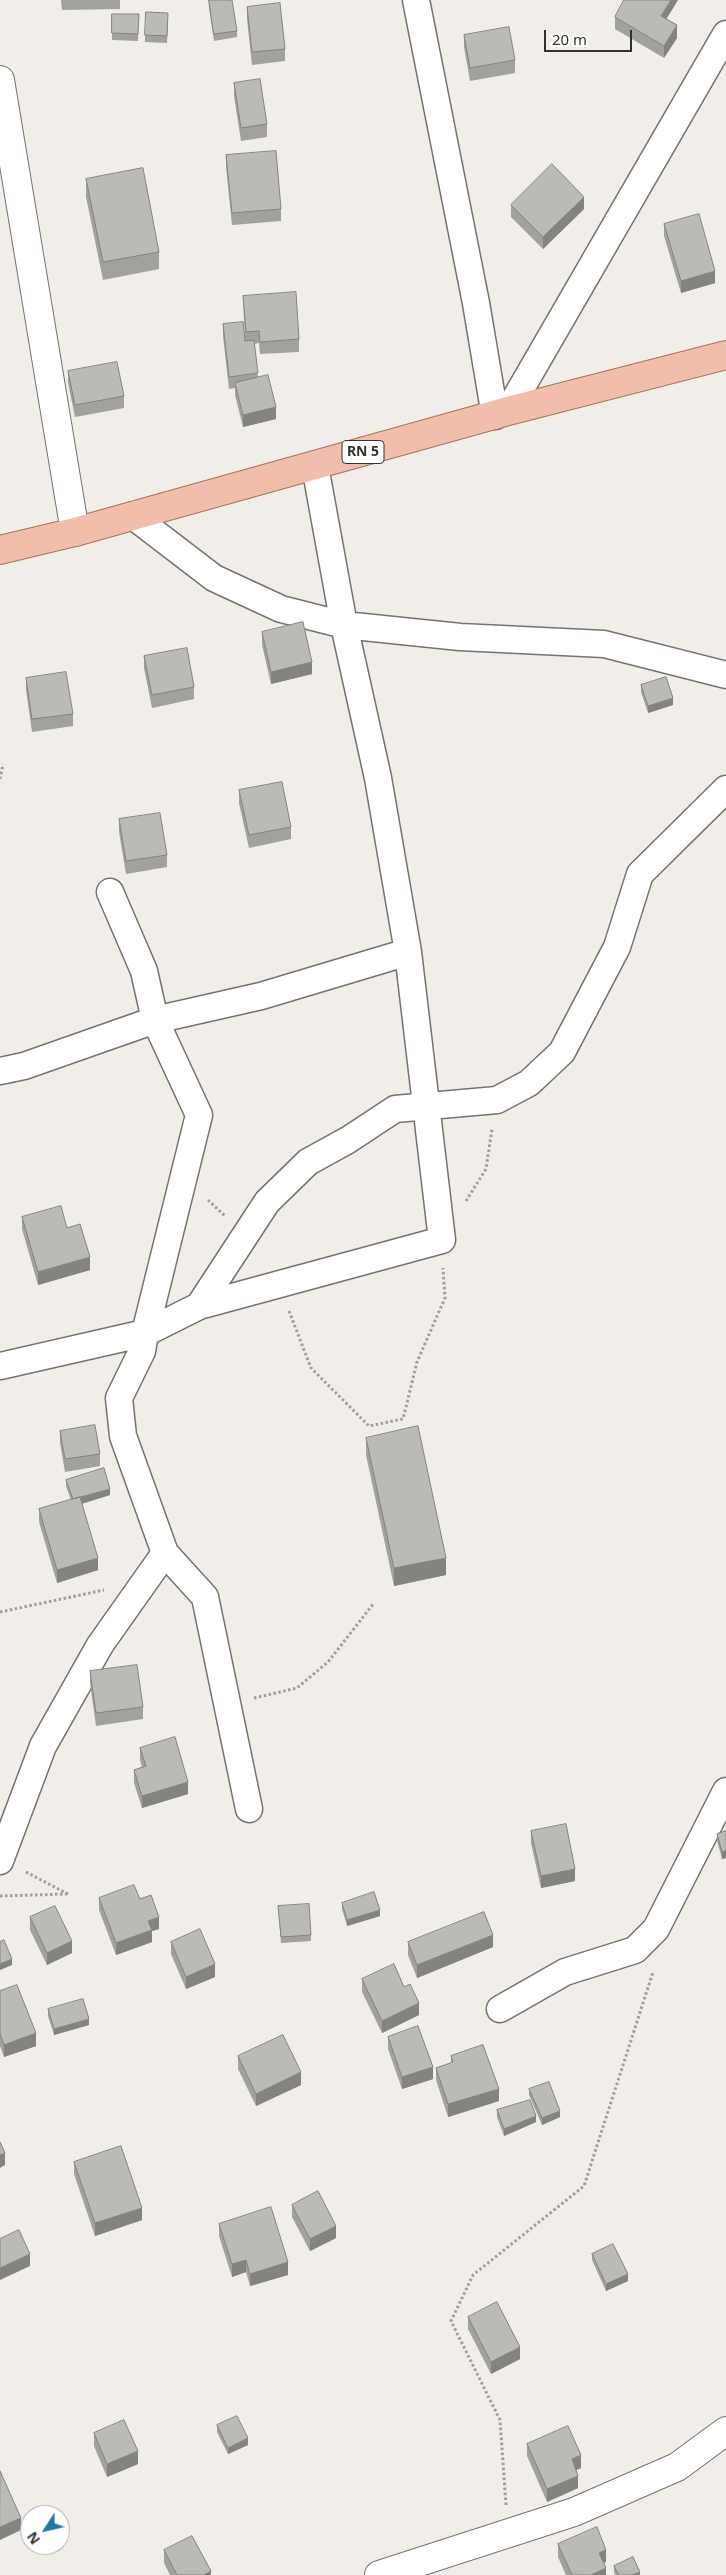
<!DOCTYPE html>
<style>
body{margin:0}
#map{position:relative;width:726px;height:2575px;overflow:hidden;background:#f1ede9;font-family:"Noto Sans",sans-serif}
canvas{display:block}
.north{position:absolute;left:20px;top:2505px;width:50px;height:50px;box-sizing:border-box;background:#fff;border:1px solid #adadac;border-radius:50%;rotate:235deg;font-size:14px;font-weight:700;line-height:20px;text-align:center;color:#333130}
.north::after{content:'';display:block;margin:auto;width:18px;height:22px;background:#1e79a7;clip-path:polygon(50% 0,100% 100%,50% 72%,0 100%)}
.scale{position:absolute;left:544px;top:30px;width:88px;height:22px;box-sizing:border-box;border:2px solid #333130;border-top:0;padding-left:6px;font-size:15px;line-height:18px;white-space:nowrap;color:#333130;-webkit-text-stroke:4px #fff;paint-order:stroke}
</style>
<div id="map">
<canvas width="726" height="2575"></canvas>
<div class="north">N</div>
<div class="scale">20 m</div>
</div>
<script>
const g = document.querySelector('canvas').getContext('2d');
g.lineJoin = 'round';
function stroke(path, color, width, dash) {
  g.strokeStyle = color;
  g.lineWidth = width;
  g.lineCap = dash ? 'butt' : 'round';
  g.setLineDash(dash || []);
  g.stroke(path);
}
function fill(path, color) {
  g.fillStyle = color;
  g.fill(path, 'evenodd');
}
function write(font, color, halo, rows, align = 'center') {
  g.font = font + ' "Noto Sans",sans-serif';
  g.lineWidth = 5;
  g.setLineDash([]);
  g.textBaseline = 'middle';
  g.strokeStyle = halo;
  g.fillStyle = color;
  for (const [text, x, y, turn = 0] of rows) {
    g.save();
    g.translate(x, y);
    g.rotate((+turn || 0) * Math.PI / 180);
    g.textAlign = isNaN(turn) ? turn : align;
    if (halo) g.strokeText(text, 0, 0);
    g.fillText(text, 0, 0);
    g.restore();
  }
}
const path = new Path2D(`
 M0,779L3,764
 M208,1200L225,1216
 M466,1201L486,1169L492,1129
 M289,1311L311,1368L369,1426L403,1419L417,1362L445,1298L443,1268
 M0,1612L104,1590
 M254,1698L297,1688L328,1662L374,1603
 M26,1872L68,1894
 M0,1896L67,1894
 M506,2505L500,2420L451,2321L473,2275L584,2186L653,1972`);
const street = new Path2D(`
 M416,0L476,303L495,416
 M508,411L726,34
 M133,516L214,578L281,609L344,625L460,637L604,644L726,675
 M110,892L144,971L155,1020L261,996L408,952
 M0,1071L24,1066L155,1020L199,1115L145,1333L0,1366
 M199,1306L442,1240L408,952L378,778L344,625L315,466
 M165,1553L205,1597L249,1809
 M0,1861L43,1746L100,1645L165,1553L123,1436L119,1398L142,1351L145,1333L199,1306L267,1202L308,1162L348,1140L395,1109L497,1100L529,1083L562,1052L617,947L640,874L726,789
 M500,2009L565,1972L635,1950L656,1929L726,1791`);
const secondary = new Path2D(`
 M0,80L75,532
 M379,2575L574,2512L677,2467L726,2431`);
const primary = new Path2D(`
 M0,550L75,532L508,411L726,355`);
const wall = new Path2D(`
 M61,0H120V9L62,10Z
 M209,0L237,31V37L214,41L209,7Z
 M247,7L285,49V61L252,65L247,19Z
 M112,14H139L138,41L112,40Z
 M615,17L667,19L677,38L664,58L615,29Z
 M168,20L167,43L145,42V35Z
 M464,35L515,60V73L470,81L464,47Z
 M234,83L267,124V137L241,141L234,96Z
 M226,155L281,209V221L232,225L226,167Z
 M86,179L159,252V269L103,280L86,197Z
 M511,205L584,209L543,249L511,217Z
 M664,224L715,283L681,293L664,236Z
 M243,296L299,339V352L260,354L259,343L254,344L258,377L276,419L243,427L235,395V388L229,389L223,336V324L245,341Z
 M68,371L124,396V408L75,417L68,383Z
 M262,632L312,674L271,684L262,645Z
 M144,656L194,687V699L152,708L144,668Z
 M26,678L73,714V726L32,732L26,690Z
 M641,685L673,705L648,713L641,692Z
 M239,790L291,827V839L249,848L239,803Z
 M119,819L167,855V867L126,874L119,832Z
 M22,1217L67,1228L90,1270L38,1285L22,1229Z
 M60,1431L100,1454V1466L65,1472L60,1443Z
 M366,1438L446,1575L394,1586L366,1455Z
 M66,1480L110,1495L82,1504L98,1570L57,1583L39,1522V1509L71,1500L66,1486Z
 M90,1671L143,1707V1719L96,1726L90,1683Z
 M140,1748L188,1794L142,1808L134,1783V1770L142,1767L140,1760Z
 M531,1831L575,1881L541,1888L531,1843Z
 M726,1831V1858L722,1859L717,1840V1834Z
 M99,1898L140,1899L159,1929L152,1931V1942L116,1955L99,1910Z
 M342,1903L380,1916L347,1926L342,1909Z
 M278,1906L311,1935V1941L281,1943Z
 M30,1917L72,1953L47,1965L30,1930Z
 M171,1942L215,1977L186,1989L171,1954Z
 M408,1942L493,1947L417,1978L408,1955Z
 M362,1979L404,1987L419,2015L382,2033L362,1992Z
 M0,1991L36,2046L4,2057L0,2046Z
 M48,2009L89,2025L54,2035L48,2016Z
 M388,2037L433,2079L402,2089L388,2049Z
 M238,2056L301,2085L256,2106L238,2069Z
 M451,2056L499,2101L448,2117L436,2080V2068L451,2063Z
 M529,2089L560,2117L542,2125L529,2095Z
 M497,2110L536,2122L504,2136L497,2117Z
 M74,2162L142,2220L95,2236L74,2174Z
 M292,2205L336,2238L310,2251L292,2217Z
 M219,2224L288,2275L250,2286L246,2272L232,2277L219,2236Z
 M592,2254L628,2281L606,2291L592,2260Z
 M468,2317L520,2359L491,2374L468,2329Z
 M217,2425L248,2445L228,2454L217,2432Z
 M94,2433L138,2464L107,2477L94,2446Z
 M527,2444L581,2468L576,2470L578,2488L547,2502L527,2456Z
 M558,2544L606,2562L604,2563L606,2575H566L558,2557Z
 M164,2550L211,2575H170L164,2563Z
 M614,2566L640,2575H616L614,2573Z`);
const shadedWall = new Path2D(`
 M671,0H678L661,28V16Z
 M677,25V38L664,58V46Z
 M584,197V209L543,249V237Z
 M715,271V283L681,293V281Z
 M276,407V419L243,427V415Z
 M312,662V674L271,684V672Z
 M673,698V705L648,713V706Z
 M90,1257V1270L38,1285V1272Z
 M110,1489V1495L73,1506V1500Z
 M98,1558V1570L57,1583V1570Z
 M446,1558V1575L394,1586V1568Z
 M188,1782V1794L142,1808V1796Z
 M726,1851V1858L722,1859V1852Z
 M575,1869V1881L541,1888V1876Z
 M380,1910V1916L347,1926V1920Z
 M159,1917V1929L152,1931V1942L116,1955V1943L148,1921Z
 M493,1935V1947L417,1978V1965Z
 M72,1941V1953L47,1965V1953Z
 M12,1959V1965L0,1970V1964Z
 M215,1964V1977L186,1989V1977Z
 M419,2003V2015L382,2033V2021Z
 M89,2019V2025L54,2035V2029Z
 M36,2033V2046L4,2057V2045Z
 M433,2067V2079L402,2089V2077Z
 M301,2072V2085L256,2106V2094Z
 M499,2089V2101L448,2117V2104Z
 M560,2111V2117L542,2125V2118Z
 M536,2116V2122L504,2136V2129Z
 M5,2153V2165L0,2168V2155Z
 M142,2208V2220L95,2236V2223Z
 M336,2226V2238L310,2251V2239Z
 M30,2254V2266L0,2280V2268Z
 M246,2260V2272L232,2277V2264Z
 M288,2262V2275L250,2286V2274Z
 M628,2274V2281L606,2291V2284Z
 M520,2347V2359L491,2374V2362Z
 M248,2438V2445L228,2454V2448Z
 M138,2451V2464L107,2477V2464Z
 M581,2455V2468L572,2472V2459Z
 M578,2476V2488L547,2502V2489Z
 M21,2518V2530L0,2540V2527Z
 M606,2550V2562L599,2565V2553Z
 M606,2568V2575H591Z
 M211,2571V2575H204Z
 M640,2572V2575H632Z`);
const building = new Path2D(`
 M209,0H232L237,31L214,34Z
 M624,0H671L661,16L677,25L664,46L615,17Z
 M280,3L285,49L252,52L247,7Z
 M146,12L168,13L167,36L145,35Z
 M112,14H139L138,34L112,33Z
 M509,27L515,60L470,68L464,35Z
 M260,79L267,124L241,128L234,83Z
 M276,151L281,209L232,213L226,155Z
 M552,164L584,197L543,237L511,205Z
 M143,168L159,252L103,262L86,179Z
 M699,214L715,271L681,281L664,224Z
 M296,292L299,339L260,342L259,331L246,332L243,296Z
 M243,322L245,341L254,340L258,373L229,377L223,324Z
 M117,362L124,396L75,405L68,371Z
 M268,375L276,407L243,415L235,383Z
 M303,622L312,662L271,672L262,632Z
 M187,648L194,687L152,695L144,656Z
 M66,672L73,714L32,719L26,678Z
 M666,677L673,698L648,706L641,685Z
 M282,782L291,827L249,835L239,790Z
 M160,813L167,855L126,861L119,819Z
 M61,1206L67,1228L80,1224L90,1257L38,1272L22,1217Z
 M95,1425L100,1454L65,1459L60,1431Z
 M418,1426L446,1558L394,1568L366,1438Z
 M104,1468L110,1489L73,1499L66,1480Z
 M80,1497L98,1558L57,1570L39,1509Z
 M137,1665L143,1707L96,1713L90,1671Z
 M175,1737L188,1782L142,1796L134,1770L146,1766L140,1748Z
 M566,1824L575,1869L541,1876L531,1831Z
 M726,1831V1851L722,1852L717,1834Z
 M134,1885L140,1899L151,1895L159,1917L148,1921L152,1930L116,1943L99,1898Z
 M374,1892L380,1910L347,1920L342,1903Z
 M309,1904L311,1935L281,1937L278,1906Z
 M55,1906L72,1941L47,1953L30,1917Z
 M484,1912L493,1935L417,1965L408,1942Z
 M200,1929L215,1964L186,1977L171,1942Z
 M4,1940L12,1959L0,1964V1942Z
 M394,1964L404,1987L410,1984L419,2003L382,2021L362,1979Z
 M17,1985L36,2033L4,2045L0,2034V1991Z
 M83,1999L89,2019L54,2029L48,2009Z
 M418,2026L433,2067L402,2077L388,2037Z
 M283,2035L301,2072L256,2094L238,2056Z
 M483,2045L499,2089L448,2104L436,2068L453,2062L451,2056Z
 M549,2082L560,2111L542,2118L529,2089Z
 M530,2100L536,2116L504,2129L497,2110Z
 M0,2142L5,2153L0,2155Z
 M121,2146L142,2208L95,2223L74,2162Z
 M318,2191L336,2226L310,2239L292,2205Z
 M271,2207L288,2262L250,2274L246,2260L232,2264L219,2224Z
 M19,2230L30,2254L0,2268V2239Z
 M613,2244L628,2274L606,2284L592,2254Z
 M497,2302L520,2347L491,2362L468,2317Z
 M237,2416L248,2438L228,2448L217,2425Z
 M124,2420L138,2451L107,2464L94,2433Z
 M568,2426L581,2455L572,2459L578,2476L547,2489L527,2444Z
 M0,2471L21,2518L0,2527Z
 M597,2527L606,2550L599,2553L606,2568L591,2575H572L558,2544Z
 M192,2536L211,2571L204,2575H177L164,2550Z
 M633,2557L640,2572L632,2575H619L614,2566Z`);
const shields = [
 [363,452,42]
];
const shieldNames = [
 ["RN 5",363,452]
];
stroke(street, '#76736f', 29);
stroke(secondary, '#76736f', 30);
stroke(primary, '#a7715b', 30);
stroke(path, '#a09d9a', 3, [2.5, 2.5]);
stroke(street, '#fff', 26);
stroke(secondary, '#fff', 28);
stroke(primary, '#f0beaa', 28);
fill(wall, '#a1a19d');
fill(shadedWall, '#83837f');
fill(building, '#bbbbb6');
stroke(building, '#83837f', 1);
for (const [x, y, w] of shields) {
  const box = new Path2D();
  box.roundRect(x - w / 2, y - 11.5, w, 23, 4);
  g.fillStyle = '#fff';
  g.fill(box);
  stroke(box, '#333130', 1);
}
write('bold 14px', '#333130', null, shieldNames);
</script>
